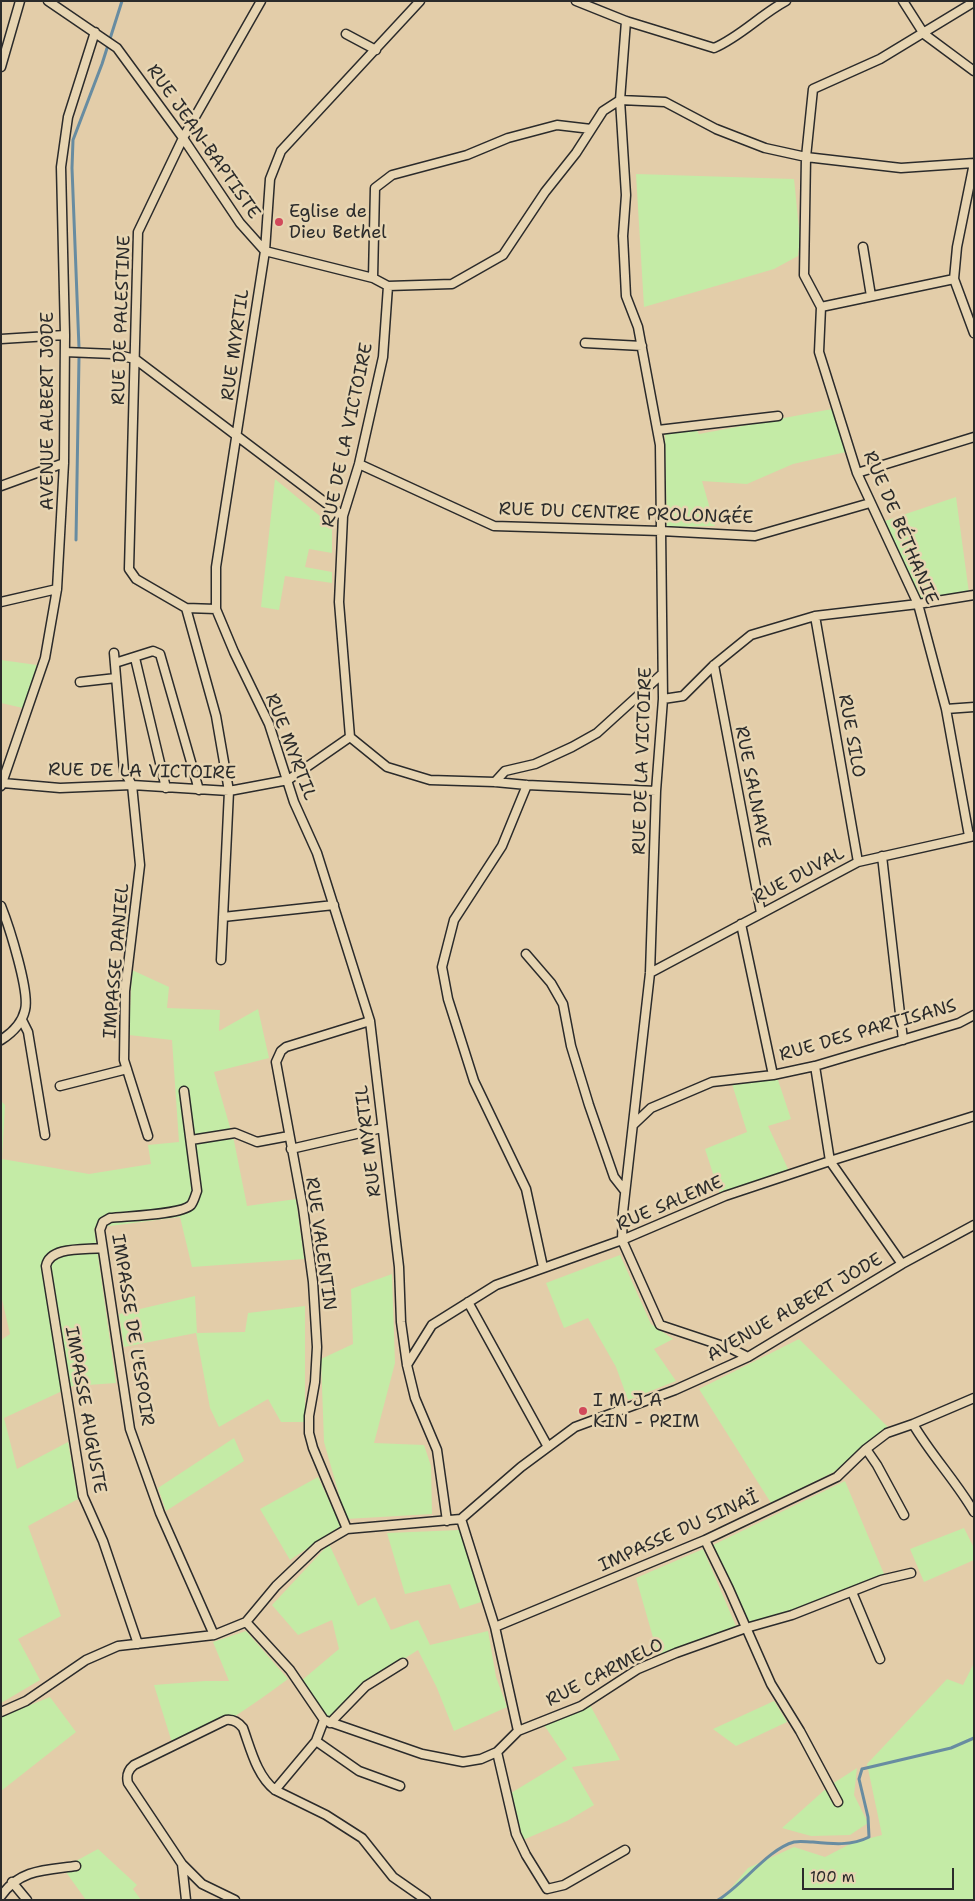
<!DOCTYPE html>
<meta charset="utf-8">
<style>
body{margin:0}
#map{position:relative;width:975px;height:1901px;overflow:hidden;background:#e3cda9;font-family:"Shantell Sans",sans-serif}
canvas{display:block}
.frame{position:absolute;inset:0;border:2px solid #2b2b2b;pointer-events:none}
.scale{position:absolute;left:802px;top:1868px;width:152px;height:22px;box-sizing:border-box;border:2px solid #2b2b2b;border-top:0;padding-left:6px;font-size:15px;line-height:18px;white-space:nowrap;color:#2b2b2b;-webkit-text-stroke:4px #e7d5b2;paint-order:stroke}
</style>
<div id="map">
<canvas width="975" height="1901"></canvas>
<div class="frame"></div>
<div class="scale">100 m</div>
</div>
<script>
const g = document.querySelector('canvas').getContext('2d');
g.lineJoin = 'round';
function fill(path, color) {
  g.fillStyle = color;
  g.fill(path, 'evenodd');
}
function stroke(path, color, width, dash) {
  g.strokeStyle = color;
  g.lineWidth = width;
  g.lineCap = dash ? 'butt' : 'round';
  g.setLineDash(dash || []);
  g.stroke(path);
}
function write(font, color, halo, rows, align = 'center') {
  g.font = font + ' "Shantell Sans",sans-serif';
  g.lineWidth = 5;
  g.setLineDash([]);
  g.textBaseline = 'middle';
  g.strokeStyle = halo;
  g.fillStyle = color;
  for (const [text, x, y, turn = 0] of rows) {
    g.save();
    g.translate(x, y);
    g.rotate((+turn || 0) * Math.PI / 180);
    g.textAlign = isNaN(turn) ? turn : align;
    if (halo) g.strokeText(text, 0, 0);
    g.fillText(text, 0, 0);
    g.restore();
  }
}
const green = new Path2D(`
 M636,174L794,179L800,238L798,256L774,269L644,307Z
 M832,409L846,452L793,464L747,484L702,481L715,526L667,527L665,433L695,428L699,434Z
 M275,479L332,526V553L309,549L305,567L332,572V583L285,576L279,610L261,607Z
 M956,497L969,593L918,599L885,521Z
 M1,660L37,665L23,708L1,703Z
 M132,970L169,987L167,1008L220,1010L219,1031L258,1009L269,1058L214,1072L234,1141L247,1206L296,1199L304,1259L192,1267L180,1217L94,1228L116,1383L73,1386L4,1418L17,1469L68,1442L78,1499L28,1526L61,1616L18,1639L40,1680L1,1703V1340L10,1334L1,1295V1101L5,1105L2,1159L89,1174L151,1164L148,1145L179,1142L172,1040L129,1035Z
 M777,1077L791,1119L768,1126L789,1171L720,1195L705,1149L747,1132L732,1084Z
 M620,1255L651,1324L673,1339L654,1349L676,1381L628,1400L616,1367L588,1318L564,1328L546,1283Z
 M392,1274L395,1363L374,1443L424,1445L431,1466L432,1514L346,1519L324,1442L321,1359L353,1344L351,1289Z
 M195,1296L197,1333L245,1332L248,1313L305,1306V1422H281L268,1399L219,1427L210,1408L196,1333L124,1347L119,1314Z
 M799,1339L891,1430L860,1450L834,1472L771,1503L699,1389Z
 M234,1438L244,1461L166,1511L158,1488Z
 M318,1477L341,1526L290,1560L260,1509Z
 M845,1481L884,1574L824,1600L748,1624L711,1546Z
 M964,1528L974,1548V1560L924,1582L910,1549Z
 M460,1530L481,1602L460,1609L450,1584L405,1594L387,1533Z
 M329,1544L358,1606L375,1597L391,1630L418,1620L430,1645L488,1631L496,1677L507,1707L454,1731L437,1688L418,1650L363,1685L327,1719L301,1681L339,1649L332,1620L298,1635L272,1605Z
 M703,1549L736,1626L658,1655L636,1578Z
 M246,1631L288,1679C252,1706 215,1731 174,1749L154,1685L205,1681H229L213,1642Z
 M974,1663V1900H721L748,1868L794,1847L825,1857L852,1843L882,1835L867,1764L947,1679L963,1685Z
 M50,1697L76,1732L1,1791V1717Z
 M774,1701L787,1722L736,1746L713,1729Z
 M590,1705L620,1760L572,1767L594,1805L567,1821L523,1840L511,1793L567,1759L544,1725Z
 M857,1768L854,1795L868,1823L850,1835L811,1836L782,1828L829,1786Z
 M98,1849L137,1885L133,1889L141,1900H86L63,1868Z`);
const stream = new Path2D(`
 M79,348L72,168L73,140L102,64L122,1
 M76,540L79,357
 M718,1900C743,1885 768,1849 794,1842C800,1841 807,1842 813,1842C832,1844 852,1846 869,1837L868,1817L859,1779L862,1769L951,1748L974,1738`);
const minor = new Path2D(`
 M48,1L117,48L183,138L240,223L265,251L373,278L388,286L452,284L503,255L545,192L576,153L603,111L620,100L665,102L716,129L765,148L806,157L901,168L974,163
 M420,1L281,151L270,179L265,251L216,567V609L234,652L269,724L294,802L317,853L370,1021L399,1267L401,1322L407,1365L415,1398L437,1450L447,1521
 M576,1L626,21L714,48C740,37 760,15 786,1
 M903,1L924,34L974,71
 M626,21L620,100L626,195L623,236L626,296L638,327L660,445L663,699L656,791L650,973L623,1212L622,1240L660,1325L732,1349L748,1357
 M346,34L376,50
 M1,67L20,1
 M974,163L957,247L954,279L974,333
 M863,247L871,296
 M373,278L375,188L392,175L467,155L508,138L557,125L591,129
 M821,307L954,279
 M1,339L65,335
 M585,343L642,346
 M65,352L114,354L135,359L343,516
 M658,430L778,416
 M359,464L494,526L661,531L755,536L870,503
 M857,473L974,437
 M1,486L64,463
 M1,602L57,589
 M186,608L216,716L229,791L221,960
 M216,609L186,608L136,579L129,569L138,232L183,138L261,1
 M815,616L858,862
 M114,653L124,771L132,785L140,865L125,991L124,1060L148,1136
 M135,658L166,788
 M115,663L153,651L160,654L199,790
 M714,665L761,913
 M80,682L116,678
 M663,699L683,696L714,665L751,635L815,616L918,604L974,595
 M946,709L974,707
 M350,737L387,767L430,780L495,782L527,785L656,791
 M495,782L505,771L535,764L572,747L597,733L662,674
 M3,783L60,788L132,785L229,791L288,780L350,737L339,602L343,516L359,464L383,357L388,286
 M527,785L502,846L454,920L442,967L448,999L474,1081L526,1189L543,1267
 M1,786L45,658L57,589L64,463L65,335L61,167L68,117L95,32
 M969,836L946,709L918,604L857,473L819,352L821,307L804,275L806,157L813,89L880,59L974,2
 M882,856L903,1040
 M1,906C9,926 30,992 25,1010C22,1023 12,1033 1,1040
 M223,917L334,905
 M741,924L773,1075
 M526,954L551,983L563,1004L571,1046L589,1105L614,1177L625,1191
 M650,973L858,862L974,836
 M22,1020L28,1032L45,1135
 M815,1066L830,1161L902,1264
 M60,1086L127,1069
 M184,1091L197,1191C195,1196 194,1201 191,1205C181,1215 126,1216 110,1218L103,1222L100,1230L130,1429L160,1513L214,1635
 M633,1125L651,1108L712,1082L773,1075L815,1066L959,1023L974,1015
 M191,1140L235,1133L257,1142L289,1136
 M291,1149L382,1128
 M102,1248C85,1250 50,1246 46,1266L83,1496L103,1541L138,1644
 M468,1302L548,1447
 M407,1365L432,1325L496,1285L622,1240L725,1196L830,1161L974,1116
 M913,1424C931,1455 956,1481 974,1512
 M866,1449L877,1465L904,1515
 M461,1519L495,1627L518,1731
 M347,1529L313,1448L309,1433V1416L315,1382L317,1347L313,1282L303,1208L276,1062L281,1051L286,1047L370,1021
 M705,1540L729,1589L771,1684L800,1731L838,1802
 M852,1592L880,1659
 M246,1622L290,1670L324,1720L422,1754L463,1762L481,1759L497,1752L518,1731L581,1706L638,1669L676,1653L746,1628L792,1615L881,1580L911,1573
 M495,1627L705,1540L837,1477L866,1449L887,1433L913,1424L974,1398
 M1,1712L26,1701L86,1660L118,1646L214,1635L246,1622L276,1586L318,1546L347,1529L461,1519L521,1467L575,1427L675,1390L748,1357L902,1264L974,1225
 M324,1720L316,1741L275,1790L326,1815L362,1838L393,1877L426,1900
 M330,1723L366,1686L403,1663
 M316,1741L359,1771L400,1786
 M497,1752L516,1834L526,1855L547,1889L564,1885L625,1850
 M182,1864L202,1884L235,1900
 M12,1882L27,1900
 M1,1896C20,1869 46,1870 76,1866
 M186,1900L182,1864L128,1783C126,1775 128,1770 134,1765L226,1720C233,1719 239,1723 243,1728C251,1750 257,1776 275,1790`);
const markers = [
 [279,222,5,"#d1495b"],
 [583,1411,5,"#d1495b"]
];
const streetNames = [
 ["RUE JEAN-BAPTISTE",203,142,55],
 ["RUE DE PALESTINE",122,320,-88],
 ["RUE MYRTIL",236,345,-82],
 ["AVENUE ALBERT JODE",48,411,-90],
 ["RUE DE LA VICTOIRE",348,435,-78],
 ["RUE DU CENTRE PROLONGÉE",626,514,2],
 ["RUE DE BÉTHANIE",900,528,67],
 ["RUE SILO",851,736,80],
 ["RUE MYRTIL",290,747,69],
 ["RUE DE LA VICTOIRE",643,761,-88],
 ["RUE DE LA VICTOIRE",142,772,1],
 ["RUE SALNAVE",752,787,79],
 ["RUE DUVAL",799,876,-28],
 ["IMPASSE DANIEL",117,961,-85],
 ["RUE DES PARTISANS",868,1031,-16],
 ["RUE MYRTIL",369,1141,-97],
 ["RUE SALEME",670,1204,-23],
 ["RUE VALENTIN",320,1244,82],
 ["AVENUE ALBERT JODE",795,1308,-30],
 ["IMPASSE DE L'ESPOIR",132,1330,81],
 ["IMPASSE AUGUSTE",85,1410,80],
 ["IMPASSE DU SINAÏ",679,1532,-24],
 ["RUE CARMELO",605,1673,-27]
];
const poiNames = [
 ["Eglise de",289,212],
 ["Dieu Bethel",289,233],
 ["I M J A",593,1401],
 ["KIN - PRIM",593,1422]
];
fill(green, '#c4eba6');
stroke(stream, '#688ca1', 3);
stroke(minor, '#2b2b2b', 11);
stroke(minor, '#e7d5b2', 8);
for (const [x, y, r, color] of markers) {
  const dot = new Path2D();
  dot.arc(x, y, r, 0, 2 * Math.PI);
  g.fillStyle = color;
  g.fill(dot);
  stroke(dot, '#e7d5b2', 2);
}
write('18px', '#2b2b2b', '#e7d5b2', streetNames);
write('18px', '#2b2b2b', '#e7d5b2', poiNames, 'left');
</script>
